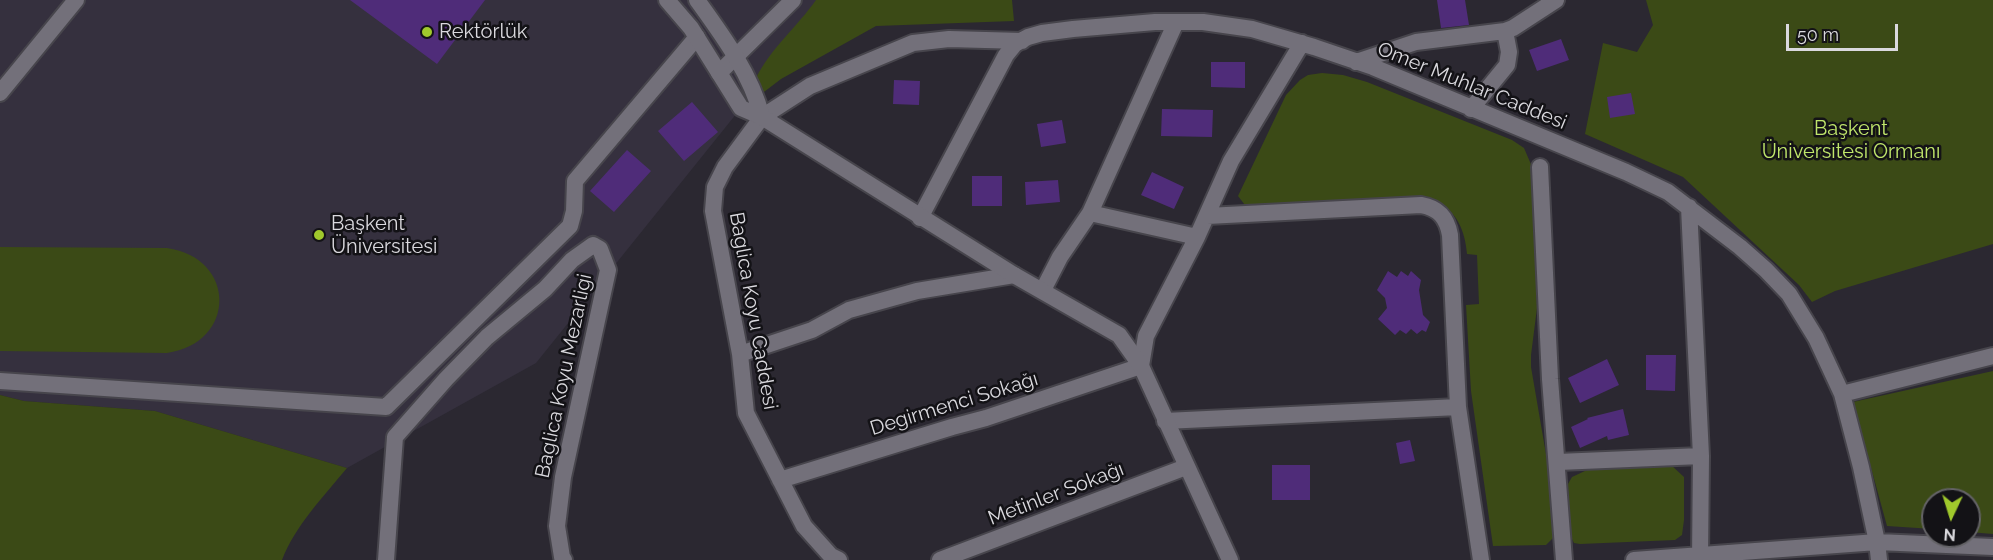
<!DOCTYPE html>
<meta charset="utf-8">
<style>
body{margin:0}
#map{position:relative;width:1993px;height:560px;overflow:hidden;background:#2b2831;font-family:Raleway,sans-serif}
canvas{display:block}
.north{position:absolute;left:1921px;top:488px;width:60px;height:60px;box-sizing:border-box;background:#131216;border:2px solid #636266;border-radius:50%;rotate:184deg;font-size:16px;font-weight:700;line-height:24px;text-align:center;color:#dad9de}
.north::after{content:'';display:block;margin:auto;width:21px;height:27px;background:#a0c92c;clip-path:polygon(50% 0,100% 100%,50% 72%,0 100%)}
.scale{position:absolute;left:1786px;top:24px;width:112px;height:27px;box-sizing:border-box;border:3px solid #dad9de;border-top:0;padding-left:8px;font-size:18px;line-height:21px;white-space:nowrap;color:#dad9de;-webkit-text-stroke:4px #131216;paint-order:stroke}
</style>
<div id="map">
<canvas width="1993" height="560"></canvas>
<div class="north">N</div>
<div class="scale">50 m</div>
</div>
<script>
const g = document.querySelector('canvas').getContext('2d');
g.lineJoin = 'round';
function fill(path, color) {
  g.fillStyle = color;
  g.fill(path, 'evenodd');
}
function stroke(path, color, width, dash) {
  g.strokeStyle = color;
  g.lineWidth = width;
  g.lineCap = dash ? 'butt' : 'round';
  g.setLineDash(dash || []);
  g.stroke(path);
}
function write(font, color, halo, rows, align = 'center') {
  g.font = font + ' Raleway,sans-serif';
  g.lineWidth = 5;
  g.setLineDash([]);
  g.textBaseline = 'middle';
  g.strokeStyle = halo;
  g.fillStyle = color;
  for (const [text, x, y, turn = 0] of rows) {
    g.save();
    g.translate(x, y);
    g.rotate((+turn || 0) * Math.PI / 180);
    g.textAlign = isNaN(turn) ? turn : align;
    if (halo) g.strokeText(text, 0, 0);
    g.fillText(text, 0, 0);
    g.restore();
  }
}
const built = new Path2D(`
 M0,0H832L760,94L741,108L536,363L347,468L155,411L24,401L0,395Z`);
const green = new Path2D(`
 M816,0H1012L1014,21L876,26L781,79L764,92L758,85L756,78C771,48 797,27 816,0Z
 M1646,0H1993V244L1835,291L1812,302L1799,285L1683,177L1585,134L1603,43L1637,52L1653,25Z
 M1322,73L1343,75L1367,82L1512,140L1524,148L1533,169L1537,308L1531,355V367L1547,460L1554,537L1546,545L1493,546L1471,391L1466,305L1479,304L1477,255L1467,254C1465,231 1457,210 1434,201L1248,209L1238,196L1286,95L1300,80L1308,75Z
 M0,247L167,248C237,258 237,343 167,353L0,351Z
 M1993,371V534L1969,532V500H1933V529L1887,526L1853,402Z
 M0,395L24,401L155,411L347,468C324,496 295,526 282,560H0Z
 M1671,465L1684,477V520L1682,535L1675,540L1580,544L1574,543L1570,535L1568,484L1572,477L1587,470Z`);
const building = new Path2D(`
 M350,0H485L437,64Z
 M1437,0H1465L1469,25L1441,28Z
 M1561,39L1569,60L1537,71L1529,50Z
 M1211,62H1245V88L1211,87Z
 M894,80L920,81L919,105L893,104Z
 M1631,93L1635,114L1610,118L1607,97Z
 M692,102L718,132L684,161L658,131Z
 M1162,109L1213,110L1212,137L1161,136Z
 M1062,120L1066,143L1041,147L1037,124Z
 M627,150L651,171L614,212L590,191Z
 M1152,172L1184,187L1174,209L1141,195Z
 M972,176H1002V206H972Z
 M1058,180L1060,202L1026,205L1025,182Z
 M1388,271L1397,277L1401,271L1408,276L1411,271L1421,280L1419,290L1423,315L1430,322L1426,332L1422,330L1417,334L1411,329L1406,334L1400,330L1395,335L1378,319L1387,308L1385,298L1377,290Z
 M1646,355H1676L1675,391L1646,390Z
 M1607,359L1619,385L1580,403L1568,378Z
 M1623,409L1629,435L1608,440L1607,436L1580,448L1571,427L1588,419L1587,418Z
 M1410,440L1415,461L1400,464L1396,443Z
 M1272,465H1310V500H1272Z`);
const minor = new Path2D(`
 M1356,62L1416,42L1505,31L1513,28L1556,0
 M719,73L793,0
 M0,93L76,0
 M1471,109L1507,65L1509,52L1505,31
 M1540,167L1550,379L1564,560
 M1689,207L1701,456L1700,560
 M1090,213L1176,22
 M1207,216L1421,205C1439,208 1447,218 1450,235L1458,407L1481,560
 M920,218L1006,55L1015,44L1028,37L1042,33L1073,29L1155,22H1203L1252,29L1314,47L1373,67L1626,172L1668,192L1740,247L1766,270L1789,294L1816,338L1842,394L1861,467L1877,542L1879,560
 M1043,290L1060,257L1090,213L1197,237
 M740,354L812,330L849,310L917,291L1014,275
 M0,381L386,407L570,226L574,211L575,181L697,37
 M1842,394L1993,356
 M1165,421L1458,407
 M1558,462L1701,456
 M780,480L952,427L986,418L1141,366L1146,336L1197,237L1231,161L1302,43
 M386,560L395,437L446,379L487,337L545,289L572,260L593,245L600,249L608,270L563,477L557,526L562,557L564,560
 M839,560L831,556L804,526L746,413L740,354L713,211L715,187L725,167L762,117L810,86L913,43L949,39L1022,41
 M940,560L1186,467
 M1634,560L1877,542L1993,547`);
const tertiary = new Path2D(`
 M667,0L691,28L741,108L762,117L1014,275L1119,335L1141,366L1230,560
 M697,0C723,36 751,74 762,117`);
const markers = [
 [427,32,6,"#a0c92c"],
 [319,235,6,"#a0c92c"]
];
const poiNames = [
 ["Rektörlük",439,32],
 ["Başkent",331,224],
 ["Üniversitesi",331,247]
];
const streetNames = [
 ["Omer Muhlar Caddesi",1472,86,22],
 ["Baglica Koyu Caddesi",753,311,80],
 ["Baglica Koyu Mezarligi",564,376,-78],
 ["Degirmenci Sokağı",954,404,-17],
 ["Metinler Sokağı",1056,494,-21]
];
const parkNames = [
 ["Başkent",1851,129],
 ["Üniversitesi Ormanı",1851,152]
];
fill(built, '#35303e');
fill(green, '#3b4a16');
fill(building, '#4f2c79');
stroke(minor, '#47454c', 20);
stroke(tertiary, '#47454c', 20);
stroke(minor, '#73707a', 16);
stroke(tertiary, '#73707a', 16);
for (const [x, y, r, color] of markers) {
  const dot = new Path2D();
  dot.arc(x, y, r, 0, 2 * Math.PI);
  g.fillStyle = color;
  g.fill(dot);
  stroke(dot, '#131216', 2);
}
write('20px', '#dad9de', '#131216', poiNames, 'left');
write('20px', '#dad9de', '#131216', streetNames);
write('20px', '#c0e66b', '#131216', parkNames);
</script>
